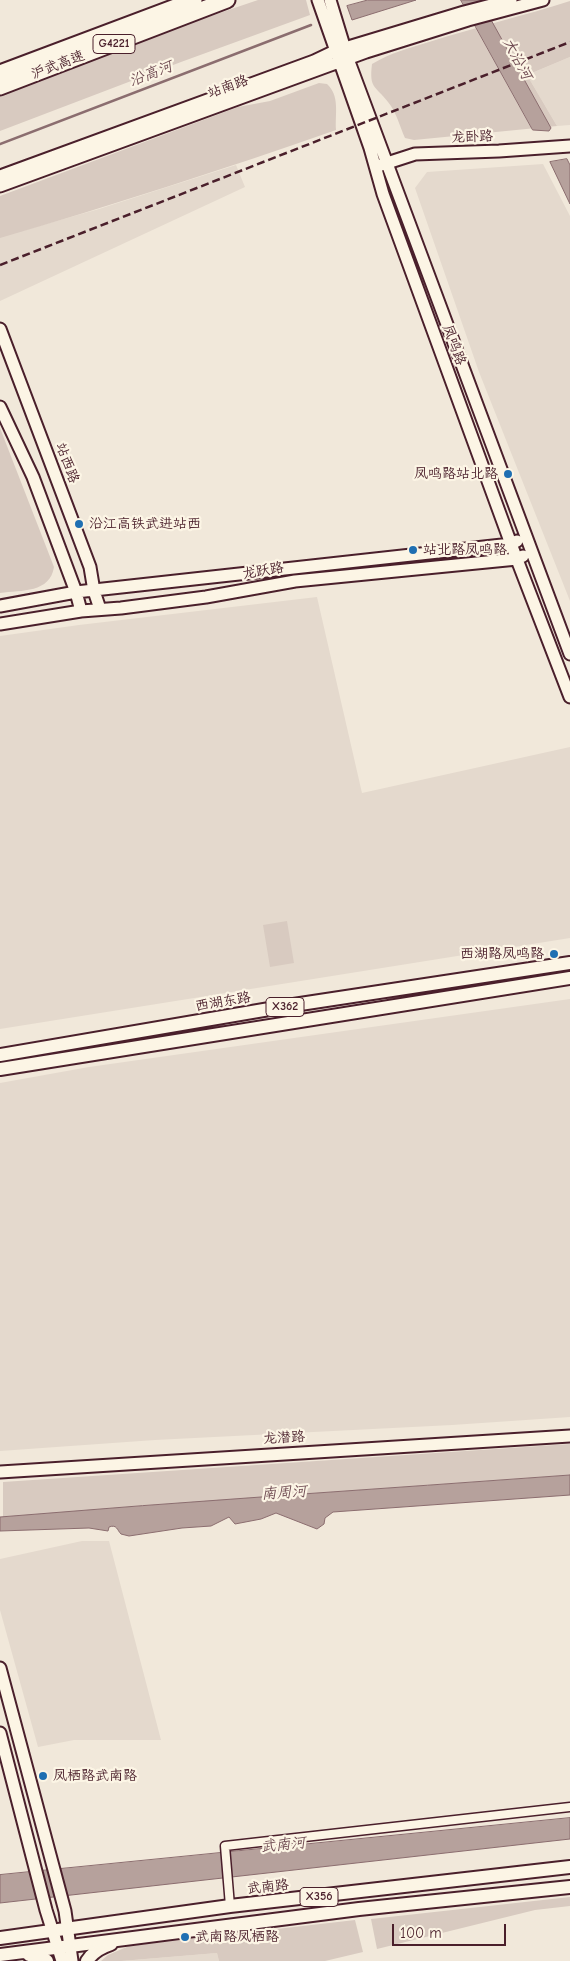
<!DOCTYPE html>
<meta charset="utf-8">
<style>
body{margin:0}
#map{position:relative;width:570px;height:1961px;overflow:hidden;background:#f1e8da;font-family:"Comic Neue",sans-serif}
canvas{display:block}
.scale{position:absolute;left:392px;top:1924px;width:114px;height:22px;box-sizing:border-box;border:2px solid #4a1f2b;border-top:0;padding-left:6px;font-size:15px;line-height:18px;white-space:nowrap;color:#4a1f2b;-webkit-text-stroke:4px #fcf5e5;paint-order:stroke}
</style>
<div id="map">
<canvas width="570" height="1961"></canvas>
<div class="scale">100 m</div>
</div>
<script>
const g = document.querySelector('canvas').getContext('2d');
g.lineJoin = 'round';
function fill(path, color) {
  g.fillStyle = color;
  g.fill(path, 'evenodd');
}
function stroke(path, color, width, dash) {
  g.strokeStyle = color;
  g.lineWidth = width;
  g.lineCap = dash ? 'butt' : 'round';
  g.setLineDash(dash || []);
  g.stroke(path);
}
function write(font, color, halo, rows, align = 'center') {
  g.font = font + ' "Comic Neue","LXGW WenKai TC",sans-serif';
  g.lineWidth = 4.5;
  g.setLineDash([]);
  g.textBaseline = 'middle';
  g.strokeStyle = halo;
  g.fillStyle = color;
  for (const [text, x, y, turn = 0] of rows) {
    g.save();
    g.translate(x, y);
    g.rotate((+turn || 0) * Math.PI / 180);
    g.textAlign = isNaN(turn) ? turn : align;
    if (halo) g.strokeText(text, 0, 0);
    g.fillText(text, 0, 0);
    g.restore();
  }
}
const built = new Path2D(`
 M570,57V125L557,126L527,75Z
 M543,164L570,216V601L479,372L415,188L427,172Z
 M236,165L245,187L0,301V237L99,209Z
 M317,597L362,793L570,747V938L0,1029V636L79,625Z
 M570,999V1417L452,1425L155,1440L0,1451V1083L89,1067Z
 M82,1541H109L161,1740H74L38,1747L0,1610V1559Z
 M217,1953L219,1961H121Z`);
const green = new Path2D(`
 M258,0H306L310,15L181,62L0,131V95L140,40Z
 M570,1V57L527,75L557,126L414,140L405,138C400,127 396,111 388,102C375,85 369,89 372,64C390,53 409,48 429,42C476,27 523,16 570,1Z
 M319,83L327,84C340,96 335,113 336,130C225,169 113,205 0,238V196L238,107L270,101Z
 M0,428L54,567C50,593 22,590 0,593Z
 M287,921L294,963L270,967L263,925Z
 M570,1444V1475C381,1489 192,1501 3,1517V1482Z
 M570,1897V1906L535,1910L377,1949L371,1919Z
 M355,1920L363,1952L325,1961H219L217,1953L121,1961H101L108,1955L129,1946Z`);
const water = new Path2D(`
 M368,0H416L352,20L347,6Z
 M461,0H480L551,128L549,131L533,130Z
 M567,159L570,165V204L550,162Z
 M570,1475V1495L333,1512L325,1518L324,1524L317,1529L276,1513L261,1519L235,1524L229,1517L211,1526L182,1528L129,1536L121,1534C117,1530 117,1524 109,1527L108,1531L89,1528L0,1531V1517C190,1501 380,1489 570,1475Z
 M570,1818V1839L0,1903V1875Z`);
const stream = new Path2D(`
 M0,144L311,25`);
const street = new Path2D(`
 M230,1906L225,1846L570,1807`);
const secondary = new Path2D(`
 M318,0L370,148L383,194L511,544L570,697
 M330,0L348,59L570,654
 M381,165L415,154L499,151L570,146
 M0,176L314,61L335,51L464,12L511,0
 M0,186L366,52L468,20L543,0
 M0,329L90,567L94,591L100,609
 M0,407L33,477L76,592L81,611
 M0,606L76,592L511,544L517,541
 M0,624L81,611L121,608L206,597L295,581L517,559L523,556
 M0,1472L570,1436
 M0,1668L65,1911L72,1961
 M0,1733L46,1910L62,1961`);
const primary = new Path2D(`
 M0,1055L287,1006L570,963
 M0,1069L570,978
 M0,1938L230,1906L570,1867
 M0,1955L359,1909L570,1887
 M29,1955L40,1956L47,1961
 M87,1961C92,1953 102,1947 111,1944`);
const highway = new Path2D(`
 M0,73L194,0
 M0,87L227,0`);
const rail = new Path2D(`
 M0,265L570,42`);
const markers = [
 [508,474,5,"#1f6fb2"],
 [79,524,5,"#1f6fb2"],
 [413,550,5,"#1f6fb2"],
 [554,954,5,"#1f6fb2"],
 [43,1776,5,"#1f6fb2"],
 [185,1937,5,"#1f6fb2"]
];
const shields = [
 [114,44,42],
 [285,1007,38],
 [319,1897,38]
];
const shieldNames = [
 ["G4221",114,44],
 ["X362",285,1007],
 ["X356",319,1897]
];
const streetNames = [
 ["沪武高速",58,65,-21],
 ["站南路",228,87,-20],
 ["龙卧路",472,137,-2],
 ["凤鸣路",454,345,70],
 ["站西路",67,463,69],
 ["龙跃路",263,571,-10],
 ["西湖东路",223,1002,-10],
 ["龙潜路",284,1438,-3],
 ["武南路",268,1887,-6]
];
const poiNames = [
 ["凤鸣路站北路",498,474,"right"],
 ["沿江高铁武进站西",89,524],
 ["站北路凤鸣路",423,550],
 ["西湖路凤鸣路",544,954,"right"],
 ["凤栖路武南路",53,1776],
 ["武南路凤栖路",195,1937]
];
const waterNames = [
 ["大沿河",517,59,62],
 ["沿高河",151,74,-21],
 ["南周河",284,1493,-4],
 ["武南河",283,1845,-6]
];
fill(built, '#e4d9cd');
fill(green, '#d8cac0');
fill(water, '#b6a19c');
stroke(water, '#8b6d6f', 1);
stroke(stream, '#8b6d6f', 2.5);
stroke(street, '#4a1f2b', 11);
stroke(secondary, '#4a1f2b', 15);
stroke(primary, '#4a1f2b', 16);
stroke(highway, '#4a1f2b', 19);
stroke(street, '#fcf5e5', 8);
stroke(secondary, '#fcf5e5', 11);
stroke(primary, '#fcf5e5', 12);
stroke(highway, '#fcf5e5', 15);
stroke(rail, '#4a1f2b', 2.5, [8, 4]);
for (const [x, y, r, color] of markers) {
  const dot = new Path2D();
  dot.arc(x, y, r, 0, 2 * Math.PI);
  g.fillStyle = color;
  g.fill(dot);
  stroke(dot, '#fcf5e5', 2);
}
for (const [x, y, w] of shields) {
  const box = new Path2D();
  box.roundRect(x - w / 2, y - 9.5, w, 19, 4);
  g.fillStyle = '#fcf5e5';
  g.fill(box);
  stroke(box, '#4a1f2b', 1);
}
write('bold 12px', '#4a1f2b', null, shieldNames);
write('14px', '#4a1f2b', '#fcf5e5', streetNames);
write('14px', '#4a1f2b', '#fcf5e5', poiNames, 'left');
write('italic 15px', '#704c53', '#fcf5e5', waterNames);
</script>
